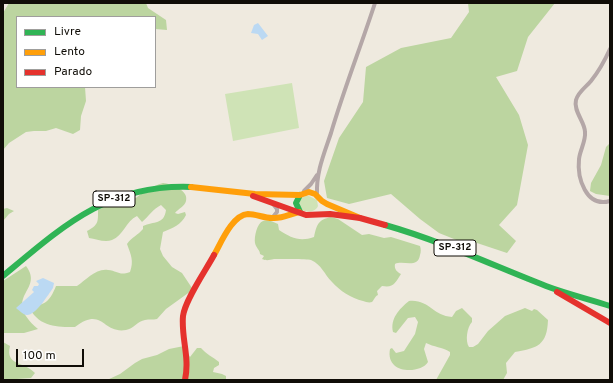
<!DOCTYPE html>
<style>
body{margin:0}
#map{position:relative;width:613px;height:383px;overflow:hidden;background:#efeadf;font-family:Overpass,sans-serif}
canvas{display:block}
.frame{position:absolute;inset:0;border:4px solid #100d07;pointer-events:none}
.legend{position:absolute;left:16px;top:16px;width:140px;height:72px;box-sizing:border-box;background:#fff;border:1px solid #9f9e9c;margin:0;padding:5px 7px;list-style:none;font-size:12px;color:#100d07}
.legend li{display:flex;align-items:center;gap:8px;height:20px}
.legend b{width:20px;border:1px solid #9f9e9c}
.scale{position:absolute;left:16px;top:349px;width:68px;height:18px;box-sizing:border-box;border:2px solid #100d07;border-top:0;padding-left:5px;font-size:12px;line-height:14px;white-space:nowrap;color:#100d07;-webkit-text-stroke:3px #fff;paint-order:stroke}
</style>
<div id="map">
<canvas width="613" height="383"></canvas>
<div class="frame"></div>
<ul class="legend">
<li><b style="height:5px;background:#30b455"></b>Livre</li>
<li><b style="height:5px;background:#ff9f0a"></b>Lento</li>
<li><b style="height:5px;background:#e5322d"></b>Parado</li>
</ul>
<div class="scale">100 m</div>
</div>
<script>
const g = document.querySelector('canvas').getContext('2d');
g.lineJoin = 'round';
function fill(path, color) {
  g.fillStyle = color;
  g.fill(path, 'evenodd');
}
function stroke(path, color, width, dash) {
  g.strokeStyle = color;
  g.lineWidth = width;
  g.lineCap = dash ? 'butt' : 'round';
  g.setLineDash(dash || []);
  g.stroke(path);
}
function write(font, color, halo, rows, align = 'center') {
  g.font = font + ' Overpass,sans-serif';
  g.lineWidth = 3;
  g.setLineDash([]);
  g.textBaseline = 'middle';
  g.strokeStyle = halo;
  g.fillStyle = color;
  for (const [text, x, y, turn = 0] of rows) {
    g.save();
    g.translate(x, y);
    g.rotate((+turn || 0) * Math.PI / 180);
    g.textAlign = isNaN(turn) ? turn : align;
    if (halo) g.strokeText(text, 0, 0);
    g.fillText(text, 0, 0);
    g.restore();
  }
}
const green = new Path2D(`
 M292,83L299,128L233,141L225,94Z
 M306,196H309L317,200L318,206C315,213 307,212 301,210L299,199Z`);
const forest = new Path2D(`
 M9,3H146L148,8L166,20L167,30L155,29V17H17V87H85L86,101L81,116L80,130L73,134L56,128L46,131H34L26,132L9,143L3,150V13Z
 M468,3H555L528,37L517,71L496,77L519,115L528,145L517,205L499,225L516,241L507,253L474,242L464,243L439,233L420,219L391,194L349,204L327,198L324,181L339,138L363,102L366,67L401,48L451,38L469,12Z
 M610,143V196L596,194L590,191L591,183L601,165L606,147Z
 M163,183C171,184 189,190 186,201C185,206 178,209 175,213L178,214L185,212L186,215C181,225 173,228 163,232L160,249L163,256L172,267L182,273L192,288L191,291L166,309L157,319C153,320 149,319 145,320C138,321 133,329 126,330C102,334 103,306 75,327C57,327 40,327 30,309C35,305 36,306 42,304C50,301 53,293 56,286H77C86,280 96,268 108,270C118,271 119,276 130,272C134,261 131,255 127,244C132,237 138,235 143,229V226C154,221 164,225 166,210L161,205C153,209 149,216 142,222L137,216C126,221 123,236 112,240C105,243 96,239 89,238L87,231C99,225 98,221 98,210C105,207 113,200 120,199C124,199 129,200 133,200C142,193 152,186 163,183Z
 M7,208L14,211L9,214L3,221V209Z
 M331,217L338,219L362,235L369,234L384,238L391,237L420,246C421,249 421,252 420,255C418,269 403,260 395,264C394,269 397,272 401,274C395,283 394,288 382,286L377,291L378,295C375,296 374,300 372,302C369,303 366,302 363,301C351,298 340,291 332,282C324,274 322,265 311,260C307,259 280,259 274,259C269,260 267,261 262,259L264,256L260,254C260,250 256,248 255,243C254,237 257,223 263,221C268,219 273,222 278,224L279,230C291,238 300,242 314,237C317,224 318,220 331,217Z
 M26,266C45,291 0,296 38,329L24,333H3V281Z
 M409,301C429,299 433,316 452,317L456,311L462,308L472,318V322C467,327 465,341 469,347H473L478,344L488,331L505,316L525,308L532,311L534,309L537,310L548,320C547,345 538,348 515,352L506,363L507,373L503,380H436L450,355V352C442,347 434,347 426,343L424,349L428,362C421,374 385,375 390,349L392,348L396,353L404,351L415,334L418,322L415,317L408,318L396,333L393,332C390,319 399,309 409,301Z
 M3,342L10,346C5,366 24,361 35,373L31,378L3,380Z
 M184,346L190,357L197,348H201C206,354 213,357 219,362V365L214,368L213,372L222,374L226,376V380H107L120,374L135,363L142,359L157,355L169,349Z`);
const water = new Path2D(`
 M258,23L268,36L262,40L258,34L251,33L254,25Z
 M43,278L54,283L53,288C48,295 36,315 27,315C23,315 19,310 16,308L34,292L32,290L34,286H38L39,284L36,281Z`);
const street = new Path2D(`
 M610,49C605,60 599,71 591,81C586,87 578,92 576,100C573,111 585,122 585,132C586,141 580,150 579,159C577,178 586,208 610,201
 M304,191L311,184L317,175
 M317,195C316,172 324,154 331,133C344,89 361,46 375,3
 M272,218L277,212V209L273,204`);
const fast = new Path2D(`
 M300,195L296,203L300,212
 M385,225C441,241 492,265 546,286C567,294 589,299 610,306
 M3,276C63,226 108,184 191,187`);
const slow = new Path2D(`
 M191,187L255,194L300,195L309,192L315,194L322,201L327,204L360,218
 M214,255C221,243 232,215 248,214C256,214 264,218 272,218C282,219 290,214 299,212`);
const jam = new Path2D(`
 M253,196L306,215L330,214L360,218L385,225
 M557,292L610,323
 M185,380C190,357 181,338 183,316C185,300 206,270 214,255`);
const shields = [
 [114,199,42],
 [455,248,42]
];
const shieldNames = [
 ["SP-312",114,199],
 ["SP-312",455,248]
];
fill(green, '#cfe3b6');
fill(forest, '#bcd5a0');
fill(water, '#bbd9f3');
stroke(street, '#b4a7a7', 4);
stroke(fast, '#30b455', 6);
stroke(slow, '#ff9f0a', 6);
stroke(jam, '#e5322d', 6);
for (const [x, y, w] of shields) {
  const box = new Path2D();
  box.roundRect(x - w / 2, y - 8, w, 16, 3);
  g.fillStyle = '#fff';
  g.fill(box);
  stroke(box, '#100d07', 1);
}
write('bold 10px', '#100d07', null, shieldNames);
</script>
